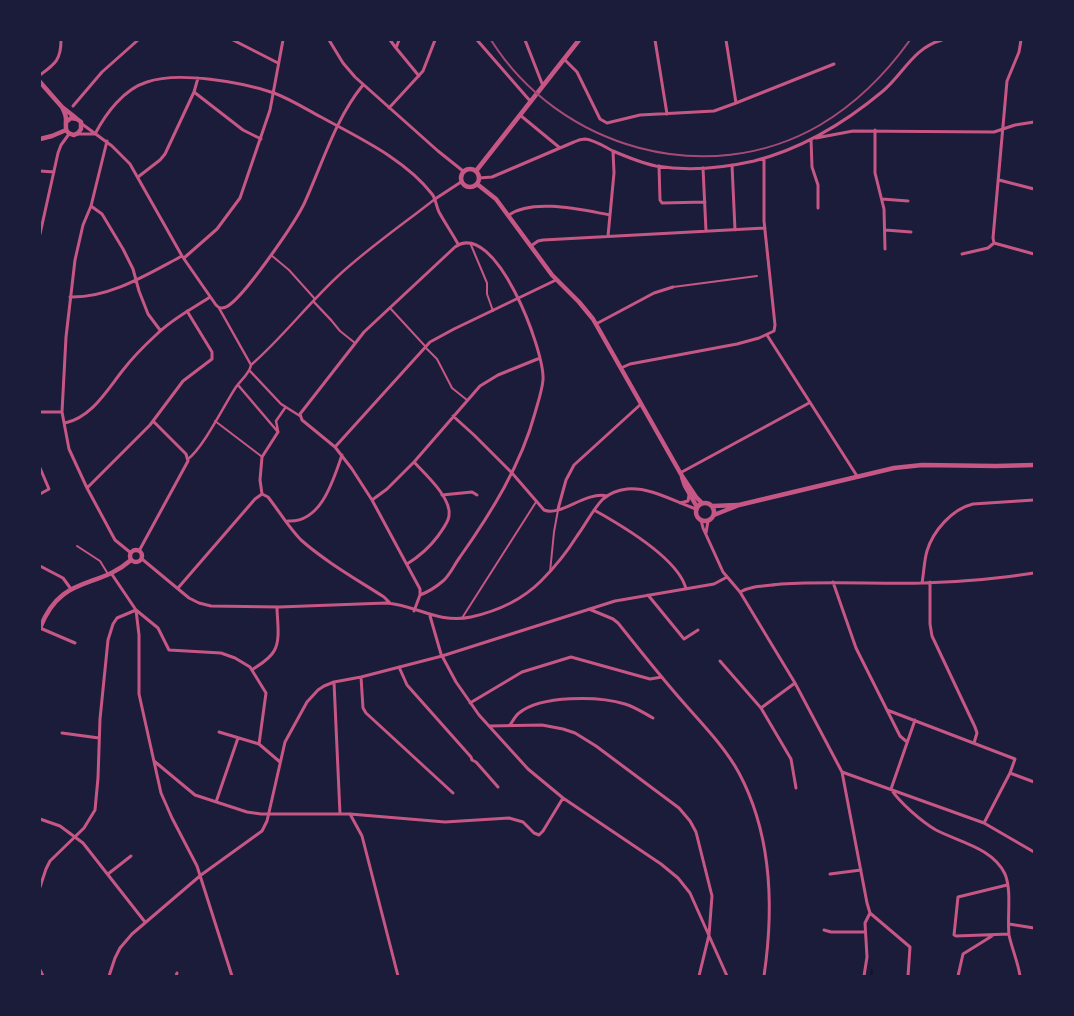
<!DOCTYPE html>
<style>
body{margin:0}
#map{position:relative;width:1074px;height:1016px;overflow:hidden;background:#1b1b3a;font-family:Karla,sans-serif}
canvas{display:block}
.frame{position:absolute;inset:0;border:41px solid #1b1b3a;pointer-events:none}
</style>
<div id="map">
<canvas width="1074" height="1016"></canvas>
<div class="frame"></div>
</div>
<script>
const g = document.querySelector('canvas').getContext('2d');
g.lineJoin = 'round';
function stroke(path, color, width, dash) {
  g.strokeStyle = color;
  g.lineWidth = width;
  g.lineCap = dash ? 'butt' : 'round';
  g.setLineDash(dash || []);
  g.stroke(path);
}
const stream = new Path2D(`
 M871,976L872,970`);
const service = new Path2D(`
 M471,245L487,283V294L493,311
 M271,255L289,270L315,299
 M673,287L757,276
 M390,308L425,346
 M331,320L340,331L355,343
 M426,348L437,359L452,388L467,400
 M215,421L261,456
 M77,546L100,561L108,574
 M550,572L554,532L558,510
 M462,618L536,502`);
const pedestrian = new Path2D(`
 M313,301L331,320
 M219,308L251,365
 M251,365C282,338 307,305 337,277C367,249 402,225 435,199
 M250,371L281,404L300,416
 M238,385L278,432
 M278,431L276,421L285,408
 M188,459C204,447 224,405 236,387C241,380 250,373 251,365`);
const minor = new Path2D(`
 M233,40L278,63
 M329,40L343,63L355,77L438,151L463,171
 M390,40L396,48
 M399,40L396,48L419,76
 M477,40L531,102
 M525,40L543,86
 M655,40L667,114
 M726,40L736,103
 M564,59L577,72L600,119L607,123L640,115L714,111L736,103L834,64
 M40,75C55,64 61,60 61,40
 M194,92L243,130L261,139
 M73,106L102,72L138,40
 M389,108L423,71L435,40
 M520,115L560,148
 M82,124L112,146L130,164L182,256L216,305C219,308 221,309 226,307C243,299 294,224 304,204C322,165 335,119 363,85
 M875,130V173L884,209L885,249
 M77,134H95
 M95,134C106,113 124,89 147,82C178,71 242,82 274,93C290,99 306,109 321,117C359,138 405,159 432,194C436,199 436,206 439,212C445,223 452,233 458,244
 M816,138L853,131L994,132L1015,125L1034,122
 M811,139L812,167L818,185V208
 M107,141L91,206L83,225L75,260L66,337L62,412L69,449L87,488L115,540L131,553
 M732,165L735,230
 M659,166L660,200L662,203L705,202
 M703,168L706,231
 M40,171L54,172
 M138,177L160,160L165,154L194,92L198,78
 M479,178L492,177L574,142C578,140 581,139 585,139C595,140 605,147 613,151C627,157 641,163 656,166C687,171 723,168 754,161C801,149 846,122 883,91C904,73 913,48 942,40
 M999,180L1034,189
 M435,199L461,182
 M882,199L908,201
 M91,206L102,214L123,249L133,269L139,291L148,314L160,330
 M509,215C533,198 582,210 610,215
 M885,230L911,232
 M40,234L58,153L61,145L69,134
 M608,236L614,173L613,151
 M994,243L993,238L1007,81L1019,52L1021,40
 M994,243L1034,254
 M531,246L538,241L543,240L765,228
 M962,254L988,248L994,243
 M184,258L217,229L240,198L270,110L283,40
 M70,297C110,298 148,274 182,256
 M596,324L654,293L673,287
 M767,335L857,476
 M621,368L630,364L737,344L759,338L774,331L775,325L764,221V158
 M40,412H62
 M453,416L474,435L512,473L544,510C561,517 585,491 607,496
 M65,423C92,417 107,390 123,370C133,357 145,345 157,334C173,318 192,309 210,297
 M335,447L430,342L454,329L556,280
 M40,468L49,489L40,494
 M680,473L809,403
 M87,488L150,425L183,381L212,359V352L187,311
 M262,494L268,497C279,511 289,528 301,540C326,562 356,579 384,597L390,603
 M262,494L260,480L262,457L278,432
 M442,495L472,492L477,495
 M372,500L387,489L414,462L480,386L498,375L540,358
 M680,503L688,501L689,495
 M558,509L566,480L574,465L641,404
 M594,510C621,525 679,559 686,589
 M701,520L703,528L723,572L740,592L795,683L842,772L867,903L870,913L865,923L867,957L864,976
 M288,521C321,523 333,481 342,455
 M706,533L708,521
 M139,551L188,461L186,454L153,421
 M142,559L189,598L199,603L211,606L279,607L386,603C416,605 438,624 471,617C498,611 522,600 541,581C555,567 567,552 577,536C586,524 593,509 603,499C610,493 618,490 627,489C651,487 675,502 696,509
 M407,564C420,556 429,548 438,536C442,530 448,523 449,516C452,498 425,474 414,462
 M40,566L63,578L71,589
 M111,573L136,610L139,635V694L161,793L172,818L197,866L232,976
 M833,582L856,648L887,710L1015,759L1010,773L984,823
 M930,582V624L932,636L975,727L977,733L974,743
 M922,583C924,572 924,561 927,551C933,531 952,509 973,504L1034,500
 M178,588L255,499L262,494
 M740,592C753,585 767,586 781,584C828,581 876,584 923,583C960,582 997,579 1034,573
 M648,595L684,639L698,630
 M589,609L613,619L618,623C639,649 660,676 683,702C702,724 725,747 739,773C772,835 774,908 764,976
 M414,611L420,595V589L372,500L352,469L335,447L302,420L300,414L364,332L455,247C495,218 545,351 543,380C542,391 538,402 535,413C521,465 491,513 460,557C454,565 450,575 443,581C436,587 428,592 420,595
 M430,616L441,654L456,682L479,715L528,769L563,798L661,864L678,878L690,893L727,976
 M40,628L75,643
 M720,661L761,708L791,759L796,788
 M399,667L407,685L471,757L472,760L476,762L498,787
 M252,670C259,665 270,659 274,651C281,640 277,620 277,607
 M361,677L363,708L366,713L453,793
 M334,682L340,814
 M470,703L522,672L571,657L650,679L662,677
 M761,708L795,683
 M887,710L900,736L907,742
 M510,725C513,721 515,716 519,713C541,695 599,696 625,704C635,707 644,713 653,718
 M490,726L542,725L563,729L575,733L596,746L679,808L690,821L696,832L712,896L709,935L699,976
 M219,732L259,744L280,762
 M62,733L99,738
 M154,761L195,795L247,812L261,814H350L445,822L509,818L523,822L534,833L539,835L543,831L563,798
 M842,772L984,823L1034,852
 M1010,773L1034,782
 M891,789C899,802 922,822 936,830C959,842 993,848 1005,874C1012,891 1007,917 1009,935C1012,949 1018,962 1020,976
 M891,789L915,720
 M216,802L238,738
 M350,814L362,836L398,976
 M40,819L60,826L83,843L145,922
 M108,874L131,856
 M830,874L861,870
 M1007,885L958,897L954,935L956,936L1009,934
 M40,887L46,869L50,861L84,828L95,810L98,778L100,719L108,640L113,624L117,618L136,610L158,628L169,650L221,653L235,658L250,667L266,693L259,744
 M870,913L910,947L908,976
 M1009,924L1034,928
 M824,930L831,932H865
 M40,970L43,976
 M109,976L115,958L120,948L132,934L201,875L262,831L267,821L285,742L307,702L318,690L324,686L334,682L361,677L442,656L615,601L714,584L727,577
 M176,976L177,973
 M958,976L963,954L992,936`);
const tertiary = new Path2D(`
 M40,82L62,107L76,118
 M62,107C64,111 66,115 66,119C66,128 64,133 74,135L78,133L81,129V122L77,119L71,118L66,122
 M40,139L52,136L66,130
 M461 178a9 9 0 1 1 18 0a9 9 0 1 1-18 0Z
 M476,171L579,40
 M477,184L496,199L552,275L579,302L593,319L682,476L696,497L702,503
 M682,477L685,486L697,507
 M696 512a9 9 0 1 1 18 0a9 9 0 1 1-18 0Z
 M712,506L738,505
 M714,515L739,505L894,468L922,465L996,466L1034,465
 M130 556a6 6 0 1 1 12 0a6 6 0 1 1-12 0Z
 M40,628C61,574 97,590 131,560`);
const rail = new Path2D(`
 M491,40C559,148 707,191 820,125C857,103 885,75 910,40`);
stroke(stream, '#12122b', 2);
stroke(service, '#c65784', 2);
stroke(pedestrian, '#c65784', 2.5);
stroke(minor, '#c65784', 3);
stroke(tertiary, '#c65784', 4.5);
stroke(rail, '#a44b75', 2);
</script>
